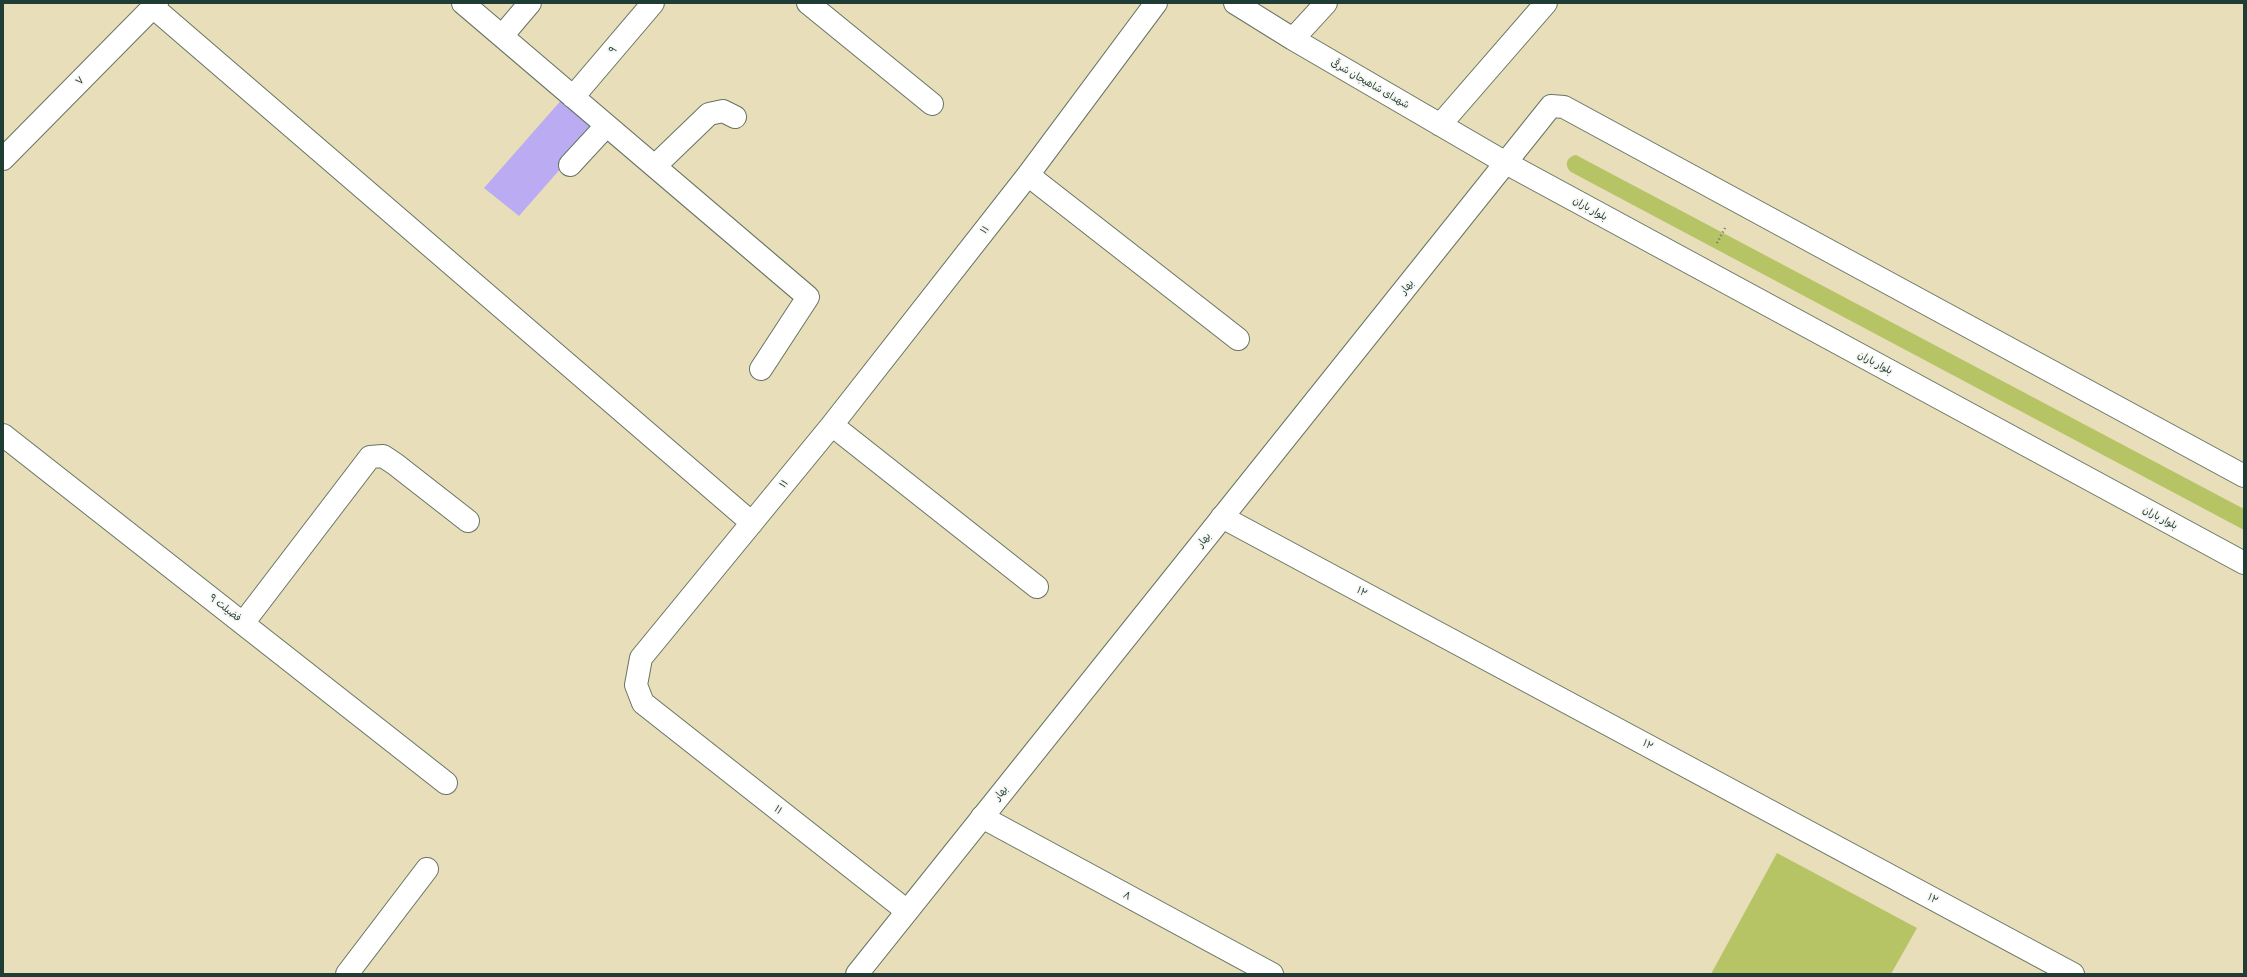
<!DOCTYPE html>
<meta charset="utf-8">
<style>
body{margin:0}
#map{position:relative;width:2247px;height:977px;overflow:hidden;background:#e9deba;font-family:Delius,sans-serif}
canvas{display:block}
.frame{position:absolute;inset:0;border:4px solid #1f3d34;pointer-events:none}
</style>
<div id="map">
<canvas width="2247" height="977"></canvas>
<div class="frame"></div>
</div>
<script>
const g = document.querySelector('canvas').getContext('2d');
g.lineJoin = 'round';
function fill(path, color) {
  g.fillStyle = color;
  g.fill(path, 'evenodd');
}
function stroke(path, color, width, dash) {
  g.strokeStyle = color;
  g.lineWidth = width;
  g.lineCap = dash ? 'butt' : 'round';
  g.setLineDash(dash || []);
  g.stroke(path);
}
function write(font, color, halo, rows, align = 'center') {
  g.font = font + ' Delius,"Playpen Sans Arabic",sans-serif';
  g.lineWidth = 3.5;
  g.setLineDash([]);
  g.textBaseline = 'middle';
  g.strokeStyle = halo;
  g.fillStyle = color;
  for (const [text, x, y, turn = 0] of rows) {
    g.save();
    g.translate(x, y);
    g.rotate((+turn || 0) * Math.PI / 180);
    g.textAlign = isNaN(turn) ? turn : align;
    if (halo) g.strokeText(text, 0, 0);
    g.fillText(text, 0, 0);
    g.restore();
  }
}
const green = new Path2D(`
 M1576,155L2244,509V530L1571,172C1564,166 1566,157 1576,155Z
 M1777,853L1917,928L1891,974H1711Z`);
const building = new Path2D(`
 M564,97L598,126L519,216L484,188Z`);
const path = new Path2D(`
 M1717,243L1725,228`);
const street = new Path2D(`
 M463,3L808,297L761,369
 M808,3L932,104
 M1235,3L1293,39L1506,163
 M154,8L752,523
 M502,36L530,3
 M1293,39L1326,3
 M573,97L653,3
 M1440,125L1546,3
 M3,159L157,3
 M570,165L606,126
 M655,166L709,114L723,111L735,117
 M1028,175L1238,339
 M832,425L1037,587
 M3,435L446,783
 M1222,517L2073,974
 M244,622L370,457L383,456L395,464L468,521
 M982,817L1272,974
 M907,911L643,703L636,685L641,658L832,425L1028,175L1156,3
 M347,974L427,869`);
const secondary = new Path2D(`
 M1506,163L2244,563
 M857,974L1551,106L1564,107L2244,476`);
const streetNames = [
 ["۹",613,50,-50],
 ["۷",80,81,-45],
 ["شهدای شاهیجان شرقی",1370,84,30],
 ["بلوار باران",1590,209,29],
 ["۱۱",985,230,-52],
 ["بهار",1407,287,-51],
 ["بلوار باران",1875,363,28],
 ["۱۱",784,484,-51],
 ["بلوار باران",2160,518,28],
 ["بهار",1204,540,-51],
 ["۱۲",1362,592,28],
 ["فضیلت ۹",225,608,38],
 ["۱۲",1648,745,28],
 ["بهار",1001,793,-51],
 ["۱۱",778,810,38],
 ["۸",1127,896,28],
 ["۱۲",1933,899,28]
];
fill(green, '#b6c466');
fill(building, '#baabf3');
stroke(street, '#667563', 24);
stroke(secondary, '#667563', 24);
stroke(path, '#667563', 2.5, [1, 3]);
stroke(street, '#fff', 22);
stroke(secondary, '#fff', 22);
write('10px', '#1f3d34', '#f6f6f2', streetNames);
</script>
